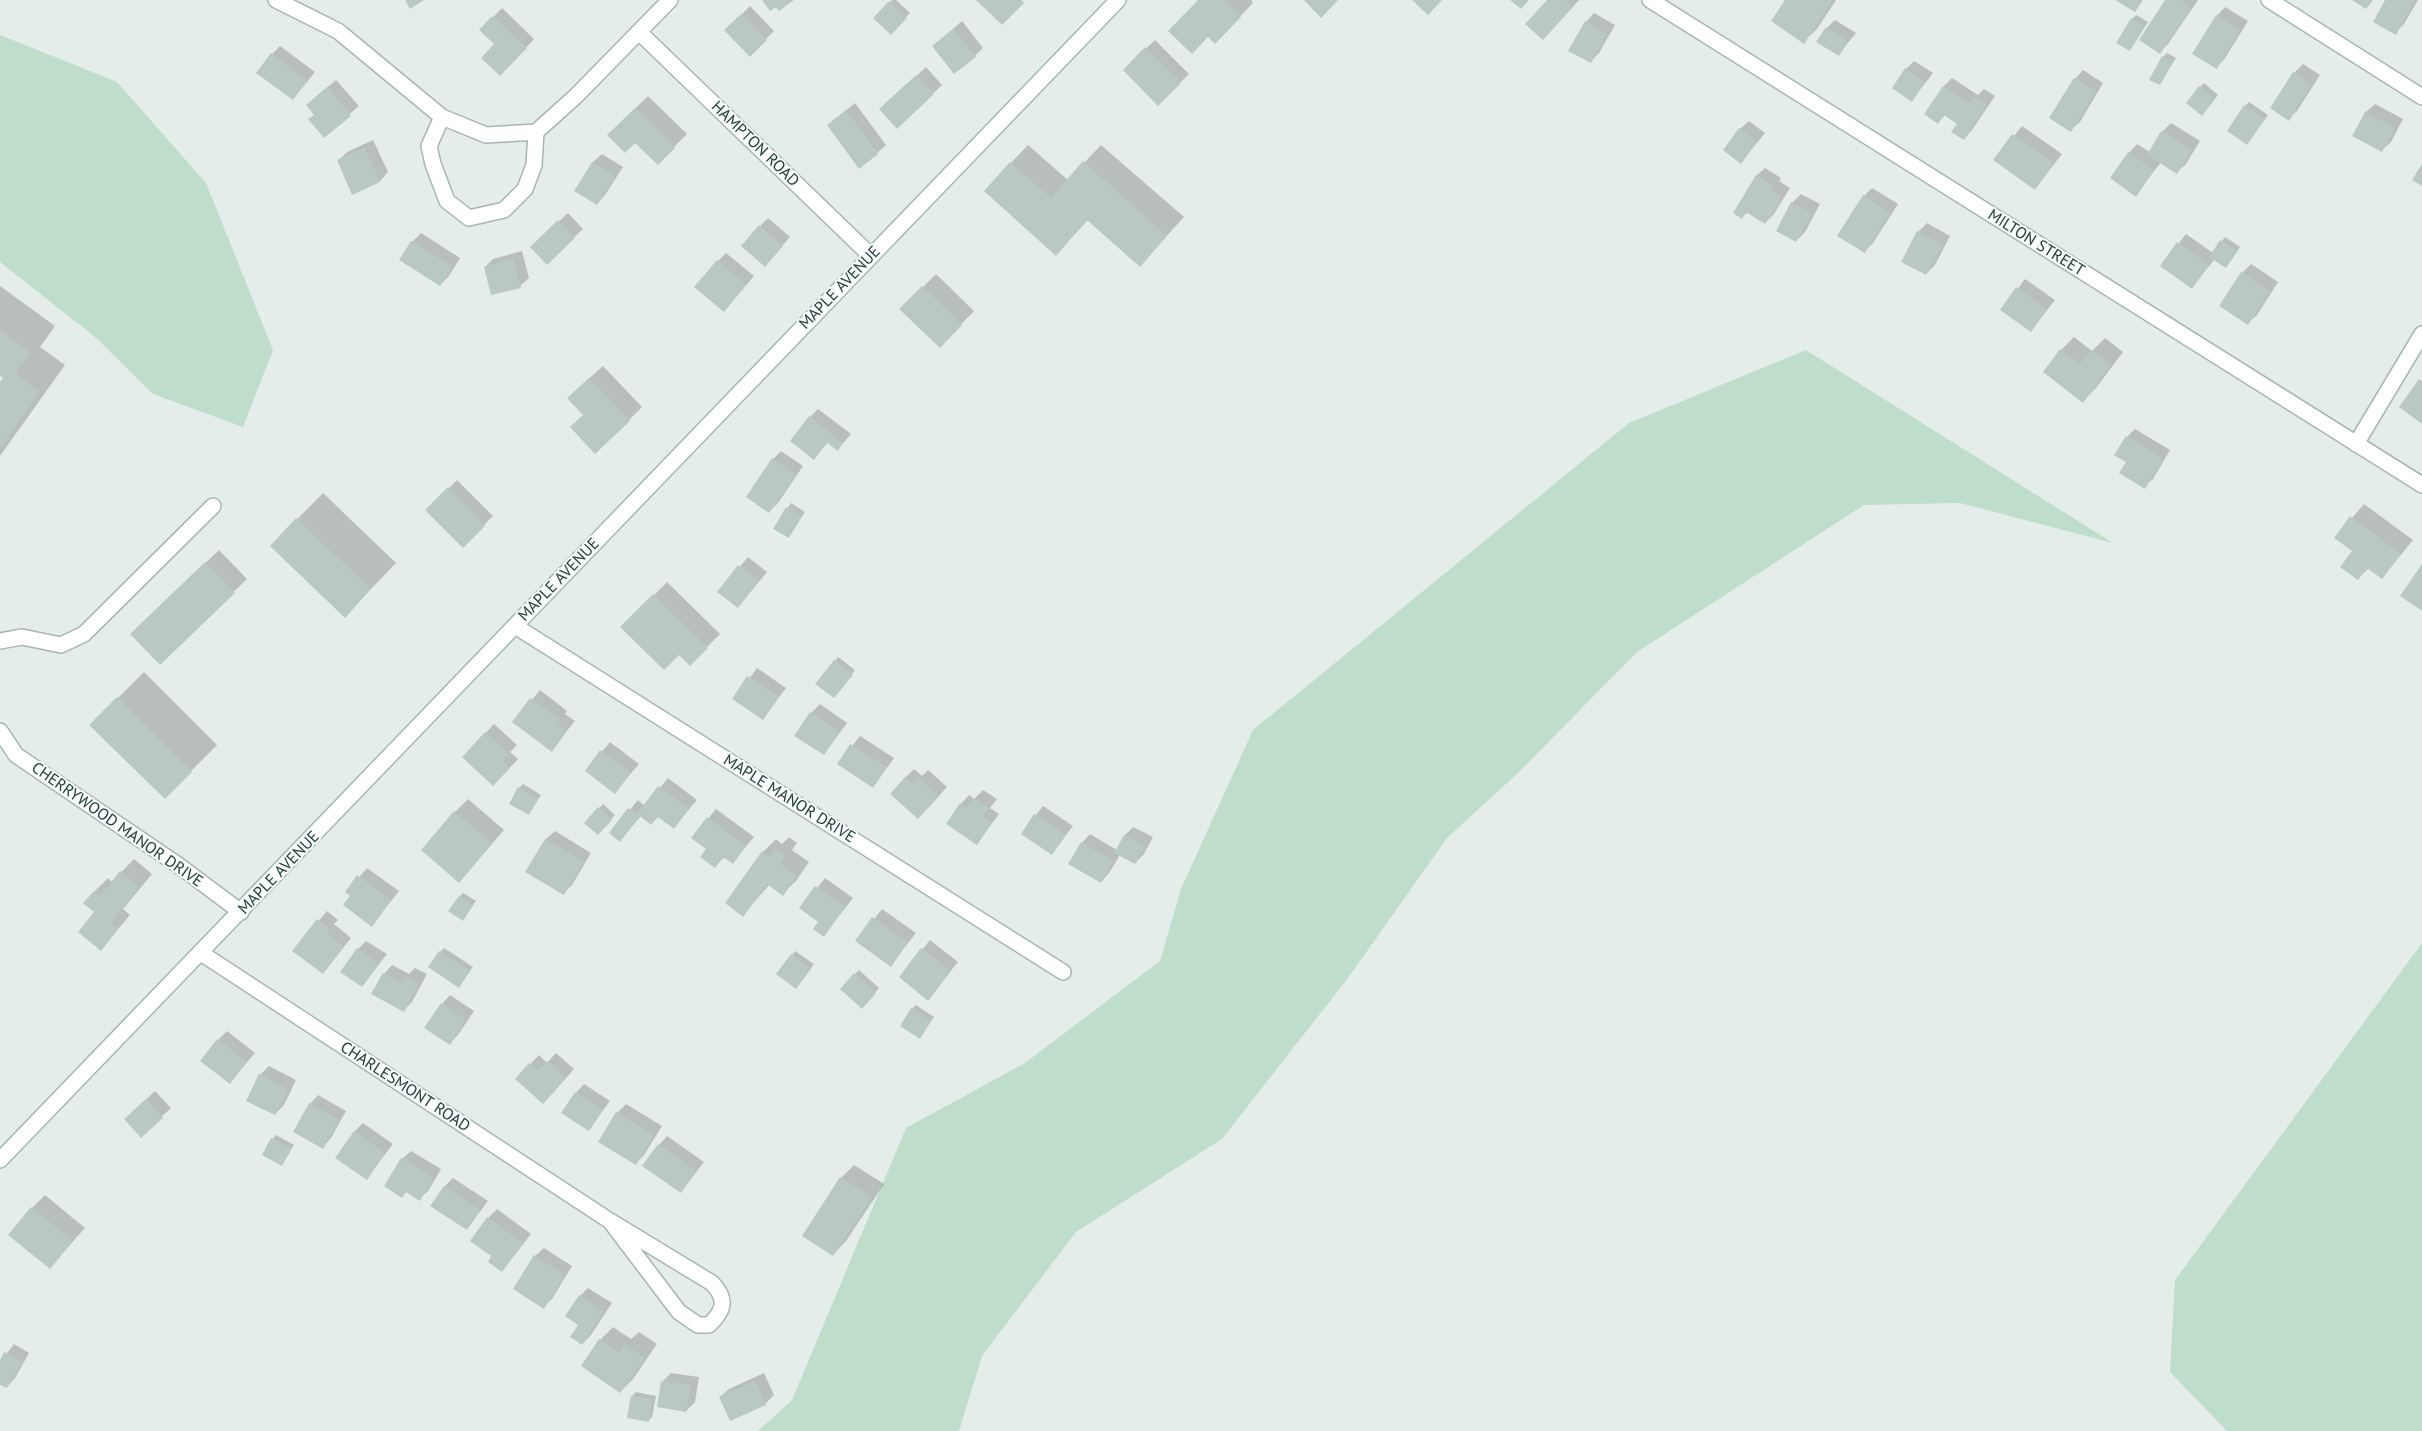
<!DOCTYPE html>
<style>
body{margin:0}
canvas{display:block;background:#e5edea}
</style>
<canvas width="2422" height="1431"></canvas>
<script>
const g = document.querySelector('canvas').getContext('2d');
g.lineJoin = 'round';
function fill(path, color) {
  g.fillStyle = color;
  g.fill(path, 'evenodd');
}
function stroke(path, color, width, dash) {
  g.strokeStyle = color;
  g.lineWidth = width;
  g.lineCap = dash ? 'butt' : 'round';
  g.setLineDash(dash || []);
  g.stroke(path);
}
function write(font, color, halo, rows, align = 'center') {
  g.font = font + ' "PT Sans",sans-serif';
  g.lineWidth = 4;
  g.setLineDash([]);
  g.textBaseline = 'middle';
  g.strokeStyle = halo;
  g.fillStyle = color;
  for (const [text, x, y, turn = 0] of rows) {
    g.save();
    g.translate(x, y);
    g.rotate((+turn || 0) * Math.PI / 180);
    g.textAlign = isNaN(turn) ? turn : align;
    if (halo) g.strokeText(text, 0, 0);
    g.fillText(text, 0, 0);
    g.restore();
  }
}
const green = new Path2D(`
 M0,35L117,82L206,183L273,350L243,427L153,394L95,337L0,262Z
 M1806,350L2113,543L1960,503L1864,505L1637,652L1519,772L1447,838L1348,978L1222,1139L1076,1232L982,1356L959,1431H758L792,1400L906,1128L1025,1063L1160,961L1181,889L1253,730L1629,423Z
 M2422,943V1431H2227L2170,1372L2175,1280Z`);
const shadow = new Path2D(`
 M892,0H896L910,13L891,33L875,18Z
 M1200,0H1251L1253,3L1228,29Z
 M1548,0H1579L1551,30Z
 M1787,0H1836L1817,29L1803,42Z
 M2167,0H2198L2168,44L2160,52Z
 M2387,0H2418L2404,24L2395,33Z
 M750,6L774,31L750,55L726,30Z
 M2225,7L2248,21L2225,58L2217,67V16Z
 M502,8L534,39L509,66L496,44L481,30Z
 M1594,13L1615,25L1599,53L1590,62L1586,22Z
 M2136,15L2148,22L2130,50L2132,19Z
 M1835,20L1856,33L1838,55L1827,28Z
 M962,21L983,48L975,56L933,46Z
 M1155,40L1189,74L1158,104L1124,70Z
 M280,46L315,72L293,99L272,54Z
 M2167,53L2176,58L2159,84L2163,57Z
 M1914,61L1933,73L1912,100L1906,69Z
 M2303,64L2320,75L2297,111L2288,119L2272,108L2294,73Z
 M926,67L942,85L898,127L881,110Z
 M2083,70L2103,83L2080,122L2071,130L2075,79Z
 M1952,78L1978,95L1984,89L1995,96L1972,130L1964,139L1958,123L1945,115L1938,122L1926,114L1944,86Z
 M336,80L359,106L324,136L315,114L316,97Z
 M2204,83L2218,95L2205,111L2200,87Z
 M648,96L687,134L658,163L635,141L608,135Z
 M2249,102L2268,115L2250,139L2245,106Z
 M855,103L886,145L877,153L828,125Z
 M2375,104L2403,119L2391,142L2382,150L2354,136L2366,112Z
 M1749,121L1765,133L1741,162L1740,129Z
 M2171,123L2200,141L2186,164L2177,172L2161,162L2136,195L2129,153L2137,144L2150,152L2162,132Z
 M2022,126L2062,154L2035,189L1995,160Z
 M373,140L388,172L380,181L353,193L338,161L347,152Z
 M1028,145L1068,180L1101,145L1184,217L1140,265L1088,220L1056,254L1011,163Z
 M602,154L623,167L605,195L597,204L576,191L593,162Z
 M1765,168L1781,178L1779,181L1790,188L1774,214L1765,223L1748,212L1742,217L1756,176Z
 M1872,188L1898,204L1873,243L1865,251L1864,196Z
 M1801,194L1820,204L1805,232L1796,241L1777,231L1792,203Z
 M568,213L583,229L547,263L532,247Z
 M768,218L790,237L773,256L760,226Z
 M1927,223L1950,236L1935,265L1926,274L1918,232Z
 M421,233L460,258L449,276L440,285L401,260L412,242Z
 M2186,234L2213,253L2225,237L2240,247L2230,262L2215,259L2192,287L2162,265Z
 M522,251L529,278L520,286L485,267L493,259Z
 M726,253L754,276L732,302L718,261Z
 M2251,264L2278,282L2257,315L2248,323L2221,305L2242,273Z
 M936,274L974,311L940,346L901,309Z
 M2025,279L2055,300L2031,331L2002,310Z
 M0,286L55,326L40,347L65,365L0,456V384L5,378L0,375Z
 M2074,337L2092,351L2105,338L2123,352L2096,388L2083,401L2061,350Z
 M603,366L642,407L629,420L584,414L582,385Z
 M818,409L851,434L838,449L828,442L822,449L810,417Z
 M2135,429L2170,450L2153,479L2144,487L2128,462L2127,437Z
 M781,451L803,466L778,503L769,511L773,459Z
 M457,480L493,516L463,546L427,510Z
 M323,493L396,563L345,616L271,546Z
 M791,503L805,512L789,536L775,528Z
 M2364,504L2413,540L2382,578L2369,568L2358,578L2354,551L2335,538Z
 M219,550L247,579L160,663L145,621Z
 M748,557L767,572L738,607L719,592Z
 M667,582L720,634L690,664L679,653L622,627Z
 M838,657L855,670L838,693L835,661Z
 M757,668L786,688L763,719L734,699Z
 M144,672L217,745L165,797L91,725Z
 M540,690L567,711L565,714L575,721L551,750L514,722Z
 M820,704L847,723L824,754L811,713Z
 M494,724L517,745L510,752L518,759L502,776L463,757Z
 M860,736L894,758L873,787L838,764Z
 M610,742L639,764L615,792L587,770Z
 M914,769L922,776L928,770L947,787L927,809L905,778Z
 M668,778L697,800L674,827L659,816H641L620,840L611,833L638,800L645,806Z
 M523,784L541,795L529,814L519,788Z
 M983,790L997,799L990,808L999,814L977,843L961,804L969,795L974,799Z
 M468,799L504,830L459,881L455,812Z
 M603,804L615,815L598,834L586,822Z
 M1043,806L1073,826L1052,853L1022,833Z
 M716,809L754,837L733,862L725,857L715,866L708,848L693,837Z
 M1133,827L1153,837L1144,854L1135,863L1120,855L1109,873L1101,882L1082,843L1090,834L1117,850L1125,835Z
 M555,831L591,853L572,885L564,893L527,871L546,839Z
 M789,837L797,843L792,850L809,862L796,881L782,894L769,885L743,915L763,852L776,839L782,844Z
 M134,859L152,874L123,909L130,915L101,949L94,892L108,878L112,882Z
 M367,868L399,891L372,925L352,895L347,892Z
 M825,878L853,898L824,935L820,922L801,908Z
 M463,893L476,901L463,919L460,896Z
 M882,909L916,933L891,965L857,941Z
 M327,911L338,920L334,924L351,938L322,973L294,951Z
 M930,940L958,962L928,999L900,977Z
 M366,941L387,954L362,986L358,949Z
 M444,948L473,967L459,986L440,952Z
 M795,951L814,964L800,983L792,955Z
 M392,965L409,974L415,968L427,974L412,1002L404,1010L384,974Z
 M859,970L879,988L862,1007L841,989Z
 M450,995L474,1011L458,1035L450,1043L442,1004Z
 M916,1005L934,1017L923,1033L912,1009Z
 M227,1031L255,1053L230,1082L218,1040Z
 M556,1053L574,1069L552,1094L517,1078L539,1055L547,1063Z
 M269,1066L296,1080L284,1105L275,1114L260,1075Z
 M584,1084L610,1101L589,1129L576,1093Z
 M155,1091L171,1108L141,1136L134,1111Z
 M318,1095L346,1111L331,1138L323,1147L310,1104Z
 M626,1104L662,1126L644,1155L636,1163L600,1141L617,1113Z
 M363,1123L393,1144L367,1178L355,1131Z
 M276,1135L294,1145L282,1165L272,1139Z
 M667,1136L704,1162L681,1192L659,1145Z
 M411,1151L441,1169L428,1191L419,1199L407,1191L402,1196V1159Z
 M854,1165L884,1184L846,1241L833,1255L841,1178Z
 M453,1178L488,1201L467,1229L445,1186Z
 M45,1195L85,1228L50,1267L32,1208Z
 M497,1209L531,1234L502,1271L493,1256L488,1218Z
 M544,1248L572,1266L552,1299L543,1307L535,1256Z
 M588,1288L612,1303L591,1335L582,1344L580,1296Z
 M613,1327L631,1339L639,1332L657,1344L633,1379L620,1392L600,1340Z
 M14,1344L29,1353L15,1378L7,1387L0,1383V1362Z
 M671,1373L699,1377L695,1402L686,1411L663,1381Z
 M764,1373L774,1395L765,1404L720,1397L729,1389Z
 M636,1392L656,1396L652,1417L648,1421L629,1417L632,1396Z`);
const building = new Path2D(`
 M405,0H424L410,9Z
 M762,0H794L779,11L776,7L770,11Z
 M976,0H1021L1024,3L1002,25Z
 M1198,0H1224L1241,17L1215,44L1208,37L1192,54L1168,31Z
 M1304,0H1338L1321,18Z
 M1412,0H1442L1428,15Z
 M1510,0H1529L1521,9Z
 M1547,0H1566L1573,7L1543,40L1525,24Z
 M1785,0H1833L1804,44L1771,21Z
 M2115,0H2143L2135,12Z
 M2165,0H2180L2191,8L2160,54L2139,40Z
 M2352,0H2373L2366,9Z
 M2385,0H2415L2396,35L2373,22Z
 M889,1L907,18L891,35L873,18Z
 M741,14L767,40L750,57L724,30Z
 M2216,15L2240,30L2217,69L2192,54Z
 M492,16L527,48L500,76L481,58L494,44L479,30Z
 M2131,18L2145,26L2130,51L2116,43Z
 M1585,21L1607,34L1591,63L1568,51Z
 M1826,27L1848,42L1839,56L1816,42Z
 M953,29L976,57L954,74L932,46Z
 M1145,47L1181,83L1158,106L1123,70Z
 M271,53L307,81L293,100L256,73Z
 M2162,56L2173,62L2160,85L2149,80Z
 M1905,68L1925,82L1912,102L1892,88Z
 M2293,72L2312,84L2289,121L2270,108Z
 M916,75L934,94L897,129L879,109Z
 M2074,78L2096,91L2071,132L2049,118Z
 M1943,86L1970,103L1974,97L1987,105L1964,140L1951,132L1957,124L1944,115L1938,124L1924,114Z
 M2199,86L2215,99L2202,116L2186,103Z
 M327,87L351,116L324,138L308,119L314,115L306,105Z
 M2244,105L2265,119L2247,145L2227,131Z
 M635,108L675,148L658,165L635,143L625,153L607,135Z
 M846,110L878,154L859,169L827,125Z
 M2365,112L2395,128L2382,152L2352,136Z
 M1739,128L1757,142L1741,164L1723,150Z
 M2161,131L2192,150L2177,174L2147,155Z
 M2012,134L2054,163L2035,190L1993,160Z
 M365,148L380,182L352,195L337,160Z
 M2128,152L2154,170L2136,197L2110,178Z
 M1083,161L1167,236L1140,267L1087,220L1056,256L984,191L1010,162L1051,198Z
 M592,162L615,176L597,205L574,191Z
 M2422,164V186L2412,180Z
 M1756,175L1773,186L1771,190L1782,197L1765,224L1746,212L1742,219L1733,213Z
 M1863,195L1890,213L1865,253L1837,236Z
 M1791,202L1812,213L1796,242L1776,231Z
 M558,220L575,238L547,265L530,247Z
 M759,225L783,246L765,267L741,246Z
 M1917,231L1943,245L1926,275L1901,262Z
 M2220,240L2237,251L2226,268L2209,257Z
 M411,241L453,267L440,286L399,260Z
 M2177,242L2209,265L2192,289L2160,266Z
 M513,259L521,288L491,295L484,267Z
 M717,260L746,285L724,312L694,287Z
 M2241,272L2270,291L2248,325L2219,306Z
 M922,286L962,325L940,348L899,309Z
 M2016,287L2047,309L2031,332L2000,310Z
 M0,330L30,352L15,374L40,392L0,448V382L3,378L0,376Z
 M2060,349L2080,364L2091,350L2111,365L2083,403L2043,372Z
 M589,378L630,421L595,454L570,427L583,415L567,398Z
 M2419,379L2422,381V424L2399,407Z
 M809,416L843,443L838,451L827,443L814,460L790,441Z
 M2126,436L2163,459L2145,489L2119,473L2126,462L2114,455Z
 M772,458L796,475L769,513L746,497Z
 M448,487L485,526L463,548L425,510Z
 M786,507L802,516L789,538L773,529Z
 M2350,516L2401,554L2382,579L2367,568L2358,580L2340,567L2352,551L2334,538Z
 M296,518L371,589L345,618L270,546Z
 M205,562L235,593L160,665L130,634Z
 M2422,564V611L2400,596Z
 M738,565L759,581L738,608L717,592Z
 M653,594L708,648L690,666L679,655L664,670L620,627Z
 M834,660L853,675L834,698L815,684Z
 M747,676L779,697L763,720L732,699Z
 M117,697L192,772L165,799L89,725Z
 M530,698L560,720L557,723L567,731L552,752L512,722Z
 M810,712L840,732L824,755L794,736Z
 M485,732L509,754L503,761L510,768L493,786L462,757Z
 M850,744L887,767L873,788L837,764Z
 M600,750L631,773L615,794L585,771Z
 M905,777L913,784L919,778L939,796L918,819L890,794Z
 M658,786L689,809L674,829L658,817L651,825L640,816L620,842L609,833L628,808L637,814Z
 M518,787L538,799L529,815L509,804Z
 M974,798L989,808L983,817L992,823L977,845L946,824L960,803L967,808Z
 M598,807L612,820L598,835L584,823Z
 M454,811L492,844L459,883L421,850Z
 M1034,814L1066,835L1052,855L1021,834Z
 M707,817L746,846L733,864L723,857L715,868L700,857L706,849L691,838Z
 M1124,835L1145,846L1135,864L1114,853Z
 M545,839L584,862L564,895L525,872Z
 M1081,842L1113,861L1101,883L1068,864Z
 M775,849L785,856L780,864L797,876L783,896L767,884L743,917L725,903L762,851L770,857Z
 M120,871L139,887L111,923L118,929L101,951L78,932L94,912L83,903L94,891L100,896Z
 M357,875L391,900L372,927L343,905L350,896L345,892Z
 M815,886L845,907L824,937L813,929L818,922L799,908Z
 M459,896L473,905L463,921L448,911Z
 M872,917L908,942L891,967L855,941Z
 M317,919L330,929L327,934L344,947L323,974L292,951Z
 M357,948L379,964L362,987L340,972Z
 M921,948L951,971L928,1001L899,977Z
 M439,951L470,971L459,988L428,967Z
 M791,954L811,969L796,989L776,974Z
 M383,973L402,983L406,976L419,983L404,1012L371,994Z
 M854,973L876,993L862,1009L840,989Z
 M441,1003L466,1020L450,1045L424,1028Z
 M911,1008L931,1021L920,1039L900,1026Z
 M217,1039L247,1062L230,1084L200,1061Z
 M547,1061L566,1078L543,1104L515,1079L529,1063L538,1071Z
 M259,1074L288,1089L275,1115L246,1101Z
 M575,1092L603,1110L589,1131L561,1113Z
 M146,1099L163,1118L141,1138L124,1119Z
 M309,1103L339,1120L323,1149L293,1132Z
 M616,1112L654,1135L636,1165L598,1142Z
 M354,1131L385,1153L367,1180L335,1158Z
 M271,1138L291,1149L282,1166L262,1155Z
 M658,1144L696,1171L681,1193L642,1166Z
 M401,1158L433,1178L420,1201L406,1192L402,1198L384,1186Z
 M840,1177L872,1197L833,1256L802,1236Z
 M444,1186L480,1210L467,1230L430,1206Z
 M31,1207L73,1241L50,1269L8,1235Z
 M487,1217L523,1243L502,1272L488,1262L491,1256L470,1241Z
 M534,1255L565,1275L544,1309L513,1289Z
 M579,1295L604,1312L582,1345L570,1337L578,1325L565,1316Z
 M599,1339L619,1353L625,1344L645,1358L620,1393L581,1366Z
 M4,1352L22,1362L7,1388L0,1385V1360Z
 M661,1381L691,1385L686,1412L657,1407Z
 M755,1381L766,1405L730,1421L719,1397Z
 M631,1396L652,1399L649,1422L627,1418Z`);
const street = new Path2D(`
 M276,0L338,31L442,117L486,135L536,132L576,96L670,0
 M1650,0L2422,485
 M2269,0L2422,97
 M639,32L871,256
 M442,117L429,146L433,164L447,201L469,218L504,210L525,189L534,165L536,132
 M2356,444L2422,334
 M515,626L1063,972
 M0,641L22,637L61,645L84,634L213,506
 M0,731L16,755L178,865L241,912
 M201,953L610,1221L679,1312L698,1325H709C725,1310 727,1299 712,1283L610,1221`);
const secondary = new Path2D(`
 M0,1160L1118,0`);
const streetNames = [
 ["HAMPTON ROAD",755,144,44],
 ["MILTON STREET",2036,243,32],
 ["MAPLE AVENUE",840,288,-46],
 ["MAPLE AVENUE",559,580,-46],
 ["MAPLE MANOR DRIVE",789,799,32],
 ["CHERRYWOOD MANOR DRIVE",117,825,35],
 ["MAPLE AVENUE",279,873,-46],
 ["CHARLESMONT ROAD",405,1087,33]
];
fill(green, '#bfddcb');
fill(shadow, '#0003');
fill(building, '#bac8c4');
stroke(street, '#a8b5b2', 18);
stroke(secondary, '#a4b8b3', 18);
stroke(street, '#fff', 15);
stroke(secondary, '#fff', 15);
write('16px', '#253e3a', '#f5faf8', streetNames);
</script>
